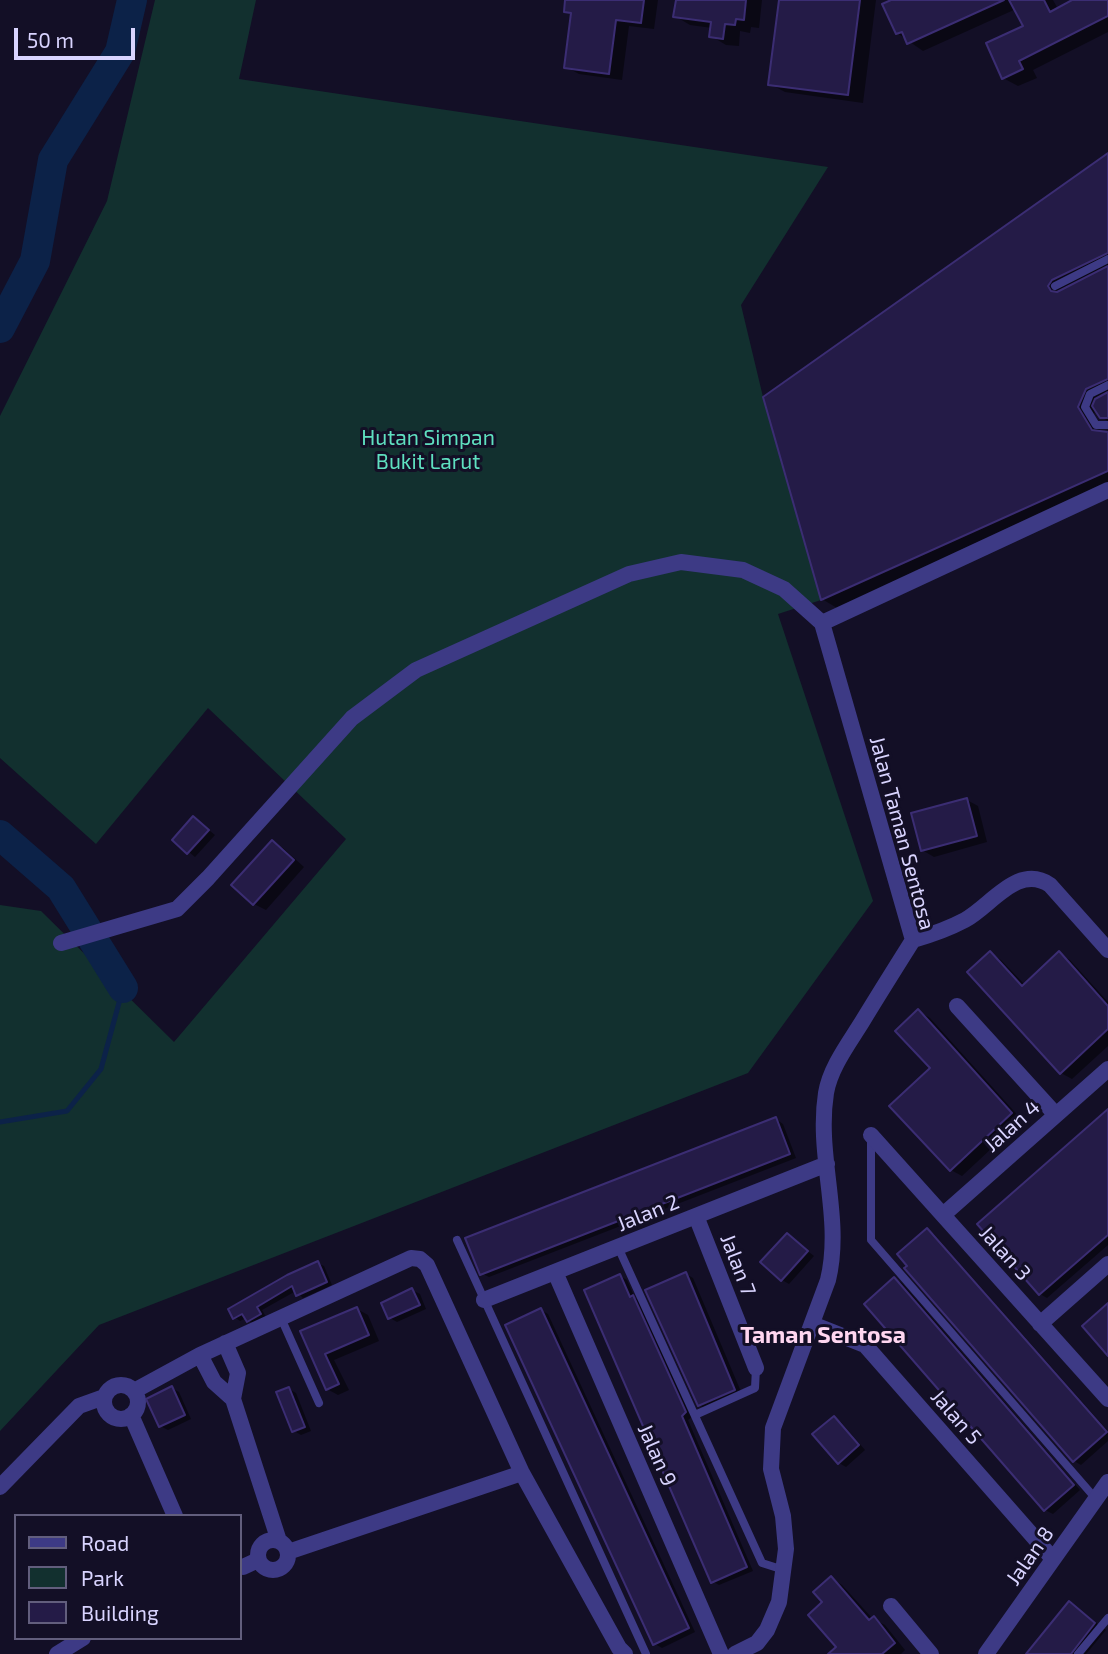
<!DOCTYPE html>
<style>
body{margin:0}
#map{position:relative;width:1108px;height:1654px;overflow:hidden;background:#130f26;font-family:"Exo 2",sans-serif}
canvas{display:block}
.legend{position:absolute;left:14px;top:1514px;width:228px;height:126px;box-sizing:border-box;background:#130f26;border:2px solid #625e7d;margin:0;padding:9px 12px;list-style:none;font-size:21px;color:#d9d4ff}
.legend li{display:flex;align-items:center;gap:14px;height:35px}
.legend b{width:35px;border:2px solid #625e7d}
.scale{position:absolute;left:14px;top:28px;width:121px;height:32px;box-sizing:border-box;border:4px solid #d9d4ff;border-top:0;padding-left:9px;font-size:21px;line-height:24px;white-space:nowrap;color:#d9d4ff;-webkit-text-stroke:5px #130f26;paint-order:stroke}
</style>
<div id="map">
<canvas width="1108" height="1654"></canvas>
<ul class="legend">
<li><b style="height:9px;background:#3d3a85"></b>Road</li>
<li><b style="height:19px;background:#12302f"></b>Park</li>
<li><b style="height:19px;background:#241b47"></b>Building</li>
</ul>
<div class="scale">50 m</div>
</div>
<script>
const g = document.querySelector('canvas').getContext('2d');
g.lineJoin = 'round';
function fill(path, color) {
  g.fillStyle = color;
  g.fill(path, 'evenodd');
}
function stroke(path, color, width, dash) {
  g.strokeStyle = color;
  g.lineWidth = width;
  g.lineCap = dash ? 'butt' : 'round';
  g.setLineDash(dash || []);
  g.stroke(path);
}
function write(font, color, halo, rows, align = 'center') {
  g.font = font + ' "Exo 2",sans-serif';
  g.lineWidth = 6;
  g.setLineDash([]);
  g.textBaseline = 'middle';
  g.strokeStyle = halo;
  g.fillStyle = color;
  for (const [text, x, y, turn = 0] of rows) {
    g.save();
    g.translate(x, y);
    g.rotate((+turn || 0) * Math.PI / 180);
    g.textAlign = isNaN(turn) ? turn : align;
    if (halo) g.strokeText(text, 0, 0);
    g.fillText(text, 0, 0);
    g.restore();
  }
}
const green = new Path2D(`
 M155,0H256L239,79L828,167L741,305L763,397L821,600L778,614L873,901L748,1073L99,1325L0,1431V905L41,911L174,1042L346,839L208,708L96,844L0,758V416L107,201Z`);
const shadow = new Path2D(`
 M567,0H658L654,29L629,26L622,80L579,74L566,67L572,15L566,11Z
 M677,0H762L759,28L751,27L750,33L740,31L739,46L726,45L711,36L712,28L690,25L675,16Z
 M781,0H876L863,103L785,92L770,84Z
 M895,0H1053L1058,9L1076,0H1108V32L1033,70L1037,78L1018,86L1003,78L1025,27L1016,9L923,51L897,33Z
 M1108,155V421L1101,417L1096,409L1094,414V421L1102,433H1108V486L837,608L822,599Z
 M967,800L978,806L987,842L934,857L922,850Z
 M194,818L215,835L195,857L174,840Z
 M272,842L283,848L304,867L266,910L254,904L234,885Z
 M990,953L1001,960L1025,985L1059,954L1070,960L1108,1002V1046L1072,1079L1061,1073Z
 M918,1011L930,1018L1022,1120L962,1176L951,1170L932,1068Z
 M1108,1111V1245L1047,1298L1040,1294Z
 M776,1119L783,1124L796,1158L489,1277L481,1273Z
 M927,1230L934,1234L1108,1431V1441L1081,1465L1074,1461Z
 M787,1235L814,1256L789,1284L782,1280Z
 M317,1263L324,1266L332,1285L303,1298L296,1291L262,1310L266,1317L254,1324L246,1318L240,1321L234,1317Z
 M686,1274L693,1278L742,1394L706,1409L699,1405Z
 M620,1276L627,1280L635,1298L640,1301L692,1417L688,1420L753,1571L719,1585L712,1581Z
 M895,1279L902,1283L1080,1490L1053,1514L1045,1510Z
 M412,1290L420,1294L426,1309L397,1322L390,1318Z
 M357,1309L368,1315L379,1341L334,1360L349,1390L338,1395L327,1389L302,1332Z
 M541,1310L548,1314L695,1632L662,1648L655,1644Z
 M172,1388L179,1392L191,1419L168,1430L160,1426Z
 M289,1389L296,1393L311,1431L301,1435L294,1431Z
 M834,1418L841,1422L865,1450L846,1467L839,1463Z
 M831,1578L842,1585L873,1619L885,1625L905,1650L901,1654H842L824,1602Z
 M1070,1604L1106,1630L1086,1654H1028Z`);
const stream = new Path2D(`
 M0,1122L67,1111L101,1069L123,988`);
const river = new Path2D(`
 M0,328L35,261L53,160L120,52L132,0
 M0,835L61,888L123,988`);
const building = new Path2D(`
 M565,0H644L641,23L616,20L609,74L564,68L571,13L564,12Z
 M676,0H746L744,20L736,19L735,25L725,24L723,39L709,37L711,22L673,17Z
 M779,0H860L848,95L768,85Z
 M891,0H1004L907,44L902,32L896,34L882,4Z
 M1009,0H1044L1050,12L1072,0H1108V16L1019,61L1023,69L1002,79L986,43L1023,26Z
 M1108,153V253L1052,280L1048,286L1051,291L1057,292L1108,266V379L1086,389L1078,407L1092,430L1108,432V471L821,600L763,397Z
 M1108,392V418H1100L1092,406L1095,399Z
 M967,798L977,836L921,851L911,813Z
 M193,816L209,830L187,854L172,840Z
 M272,840L294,860L253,905L231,885Z
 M990,951L1022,986L1059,951L1108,1006V1029L1060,1074L967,972Z
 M918,1009L1012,1113L950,1171L889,1106L930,1068L895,1031Z
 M1108,1109V1235L1039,1295L977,1224Z
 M776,1117L790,1154L480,1275L465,1238Z
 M927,1228L1107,1432L1073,1462L904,1268L907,1266L897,1254Z
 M787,1233L808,1251L781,1281L760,1262Z
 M318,1261L327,1282L296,1296L292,1286L257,1307L261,1314L247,1322L242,1314L233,1319L228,1309L287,1275Z
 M686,1272L735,1390L698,1406L645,1290Z
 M620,1274L630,1297L633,1295L686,1412L682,1416L747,1567L711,1583L584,1290Z
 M894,1277L1074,1485L1044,1511L864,1304Z
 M412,1288L420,1305L388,1319L381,1303Z
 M1108,1303V1356L1082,1326Z
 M357,1307L369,1335L325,1354L339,1384L326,1390L300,1331Z
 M541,1308L689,1628L653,1645L505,1325Z
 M172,1386L185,1415L159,1427L146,1399Z
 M289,1387L305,1427L292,1432L276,1392Z
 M834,1416L859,1445L838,1464L812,1434Z
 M831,1576L869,1620L874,1616L895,1643L882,1654H828L836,1647L808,1615L822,1602L813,1592Z
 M1069,1601L1095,1623L1071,1654H1026Z`);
const lane = new Path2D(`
 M1055,286L1108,259
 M1108,385L1090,394L1085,407L1096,425H1108
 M871,1138V1240L1096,1499
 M457,1240L646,1654
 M618,1247L762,1563L784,1570
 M281,1318L319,1403
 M695,1415L755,1388L756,1368
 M1078,1654L1108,1618`);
const street = new Path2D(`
 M822,623L1108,490
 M913,940C931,935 948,929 965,920C991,906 1018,863 1050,885L1108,950
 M61,943L177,909L208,878L352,718L416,670L629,574L681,562L743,570L784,589L822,623
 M957,1006L1056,1115
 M871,1135L1108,1399
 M943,1215L1108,1069
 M696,1216L756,1368
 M555,1272L721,1654
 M484,1300L827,1164
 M812,1324L865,1345L1053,1559
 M1040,1324L1108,1264
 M225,1343L238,1373L233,1399L279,1541
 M200,1355L214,1382L233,1399
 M104 1402a17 17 0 1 1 34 0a17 17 0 1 1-34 0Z
 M134,1391L200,1355L411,1258L420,1259L427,1265L522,1473L619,1648L625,1654
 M131,1415L175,1516
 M0,1487L79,1406L104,1397
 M258 1555a15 15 0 1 1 30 0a15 15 0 1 1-30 0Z
 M288,1552L522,1473
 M240,1566L243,1567L258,1560
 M891,1606L931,1654
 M57,1654L83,1638
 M735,1654L757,1643L767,1630L779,1602L786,1549L783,1516L771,1469L773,1428L828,1280C843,1218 816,1156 826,1093C830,1068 849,1043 862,1022C879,994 896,967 913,940L822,623
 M986,1654L1108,1482`);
const parkNames = [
 ["Hutan Simpan",428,438],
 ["Bukit Larut",428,462]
];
const streetNames = [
 ["Jalan Taman Sentosa",902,833,75],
 ["Jalan 4",1012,1126,-42],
 ["Jalan 2",648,1213,-22],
 ["Jalan 3",1005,1253,48],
 ["Jalan 7",738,1265,69],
 ["Jalan 5",956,1417,49],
 ["Jalan 9",657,1455,66],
 ["Jalan 8",1030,1556,-55]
];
const neighbourhoodNames = [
 ["Taman Sentosa",823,1335]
];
fill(green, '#12302f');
fill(shadow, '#0007');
stroke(stream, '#0c2248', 5);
stroke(river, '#0c2248', 30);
fill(building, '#241b47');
stroke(building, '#3b2d73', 2);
stroke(lane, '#3d3a85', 8);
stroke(street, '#3d3a85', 16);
write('21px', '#5fe0c0', '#130f26', parkNames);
write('21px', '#d9d4ff', '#130f26', streetNames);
write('bold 23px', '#ffd6f0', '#130f26', neighbourhoodNames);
</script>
